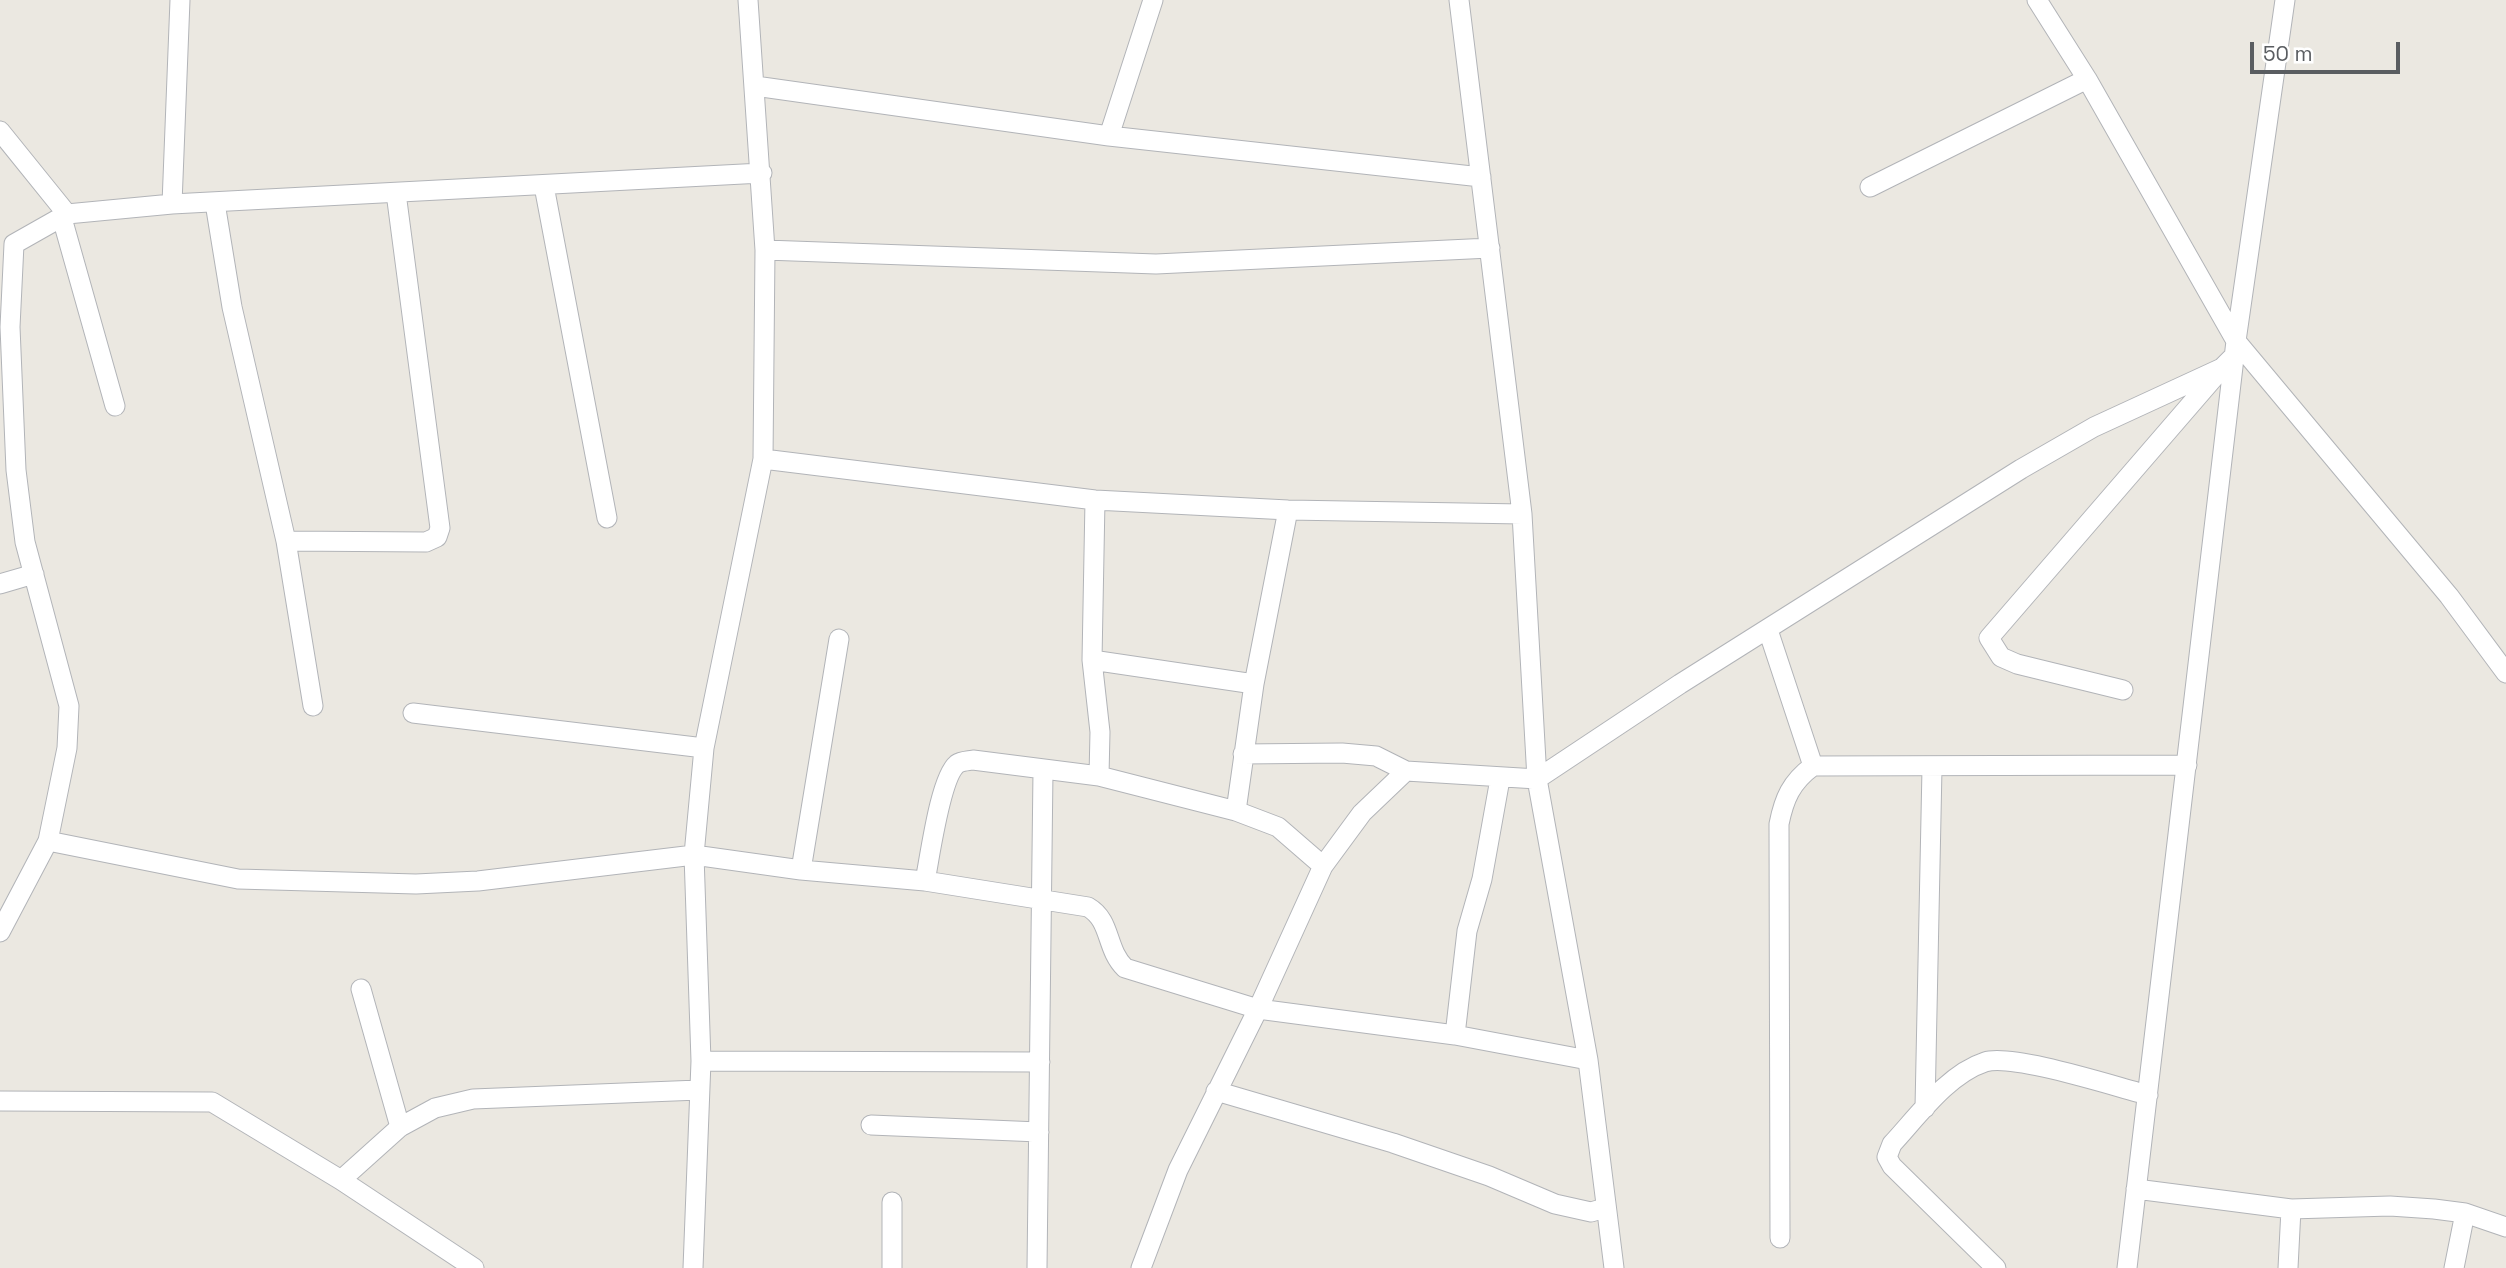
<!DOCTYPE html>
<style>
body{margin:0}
#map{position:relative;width:2506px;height:1268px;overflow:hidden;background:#ebe8e1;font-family:"Space Grotesk",sans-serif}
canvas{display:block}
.scale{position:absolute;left:2250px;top:42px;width:150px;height:32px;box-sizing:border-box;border:4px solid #5a5d61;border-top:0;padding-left:9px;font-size:21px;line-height:24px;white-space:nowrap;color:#5a5d61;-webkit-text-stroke:5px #fff;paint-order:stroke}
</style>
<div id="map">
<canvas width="2506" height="1268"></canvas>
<div class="scale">50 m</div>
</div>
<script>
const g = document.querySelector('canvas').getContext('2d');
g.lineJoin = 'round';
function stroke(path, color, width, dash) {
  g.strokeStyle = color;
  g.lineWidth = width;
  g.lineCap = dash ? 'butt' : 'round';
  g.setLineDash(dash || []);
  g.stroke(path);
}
const minor = new Path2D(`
 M1459,0L1522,514L1537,779L1588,1060L1614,1268
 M2037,0L2087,79L2236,341L2449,596L2506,673
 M755,86L1109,136L1481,177
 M0,131L67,214
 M1109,136L1153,0
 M544,186L607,518
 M1870,187L2087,79
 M215,203L232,307L286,541L313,706
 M172,204L180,0
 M62,218L115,406
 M765,250L1156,264L1490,248
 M763,459L1095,500L1288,510L1522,514
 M1095,500L1092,660L1100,732L1099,776
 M286,541L426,542L437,537L440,528L396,193
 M0,584L34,574
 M1768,630L1813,766
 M1092,660L1254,684
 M2123,690L2017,664L2001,657L1989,638L2217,374
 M413,713L704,748
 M1243,754L1342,753L1376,756L1406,771
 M1236,811L1254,684L1288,510
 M48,841L238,879L416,884L478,881L694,855L801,870L925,881L1088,907C1112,921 1105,948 1125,968L1258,1009L1455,1035L1588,1060
 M801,870L839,639
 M925,881C930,857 940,778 957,764C961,761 967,761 973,760L1099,776L1236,811L1278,827L1323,866
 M0,932L48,841L67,748L69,706L25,542L16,470L10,327L14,244L67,214L172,204L762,173
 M361,989L400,1127
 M1455,1035L1467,931L1482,879L1500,779
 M701,1061L1040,1062
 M1216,1091L1393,1143L1489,1176L1555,1204L1591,1212L1605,1208
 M0,1101L212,1102L341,1180L474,1268
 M1925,1108L1932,768
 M871,1125L1039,1132
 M341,1180L400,1127L435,1108L473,1099L699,1090
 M2136,1189L2291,1209L2390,1206L2434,1209L2465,1213L2506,1227
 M892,1202V1268
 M1780,1238L1779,824C1784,799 1791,782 1813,766L2187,765
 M693,1268L701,1061L694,855L704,748L763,459L765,250L748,0
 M1037,1268L1043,771
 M1141,1268L1178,1170L1258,1009L1323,866L1362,813L1406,771L1537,779L1680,684L2021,469L2094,427L2222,368L2236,354
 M1996,1268L1892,1166L1887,1157L1892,1144C1918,1116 1948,1074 1985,1062C2012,1053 2116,1087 2148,1095
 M2127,1268L2236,341L2285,0
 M2288,1268L2291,1209
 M2454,1268L2465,1213`);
stroke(minor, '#b2b4b8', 21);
stroke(minor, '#fff', 19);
</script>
